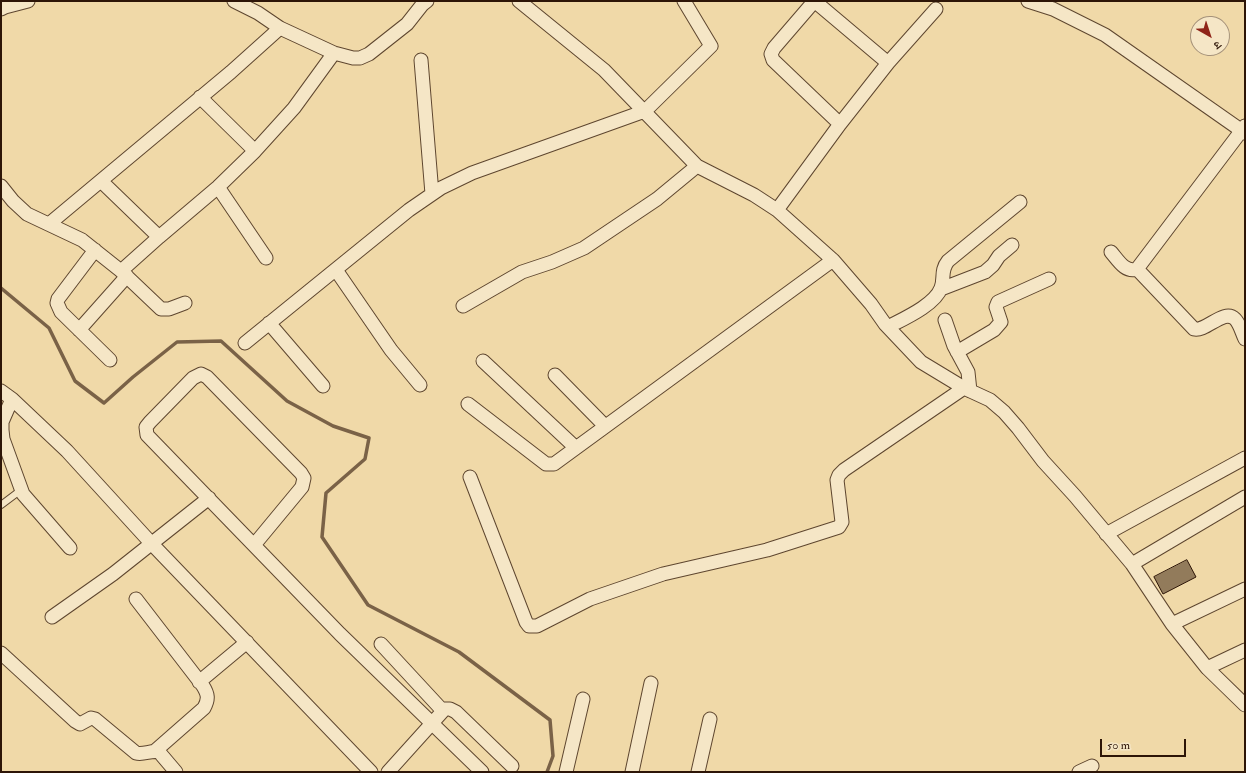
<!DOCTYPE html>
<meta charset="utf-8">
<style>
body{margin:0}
#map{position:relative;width:1246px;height:773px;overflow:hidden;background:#f0d9a8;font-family:"IM FELL Double Pica","Noto Serif Devanagari",serif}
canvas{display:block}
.frame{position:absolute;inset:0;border:2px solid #2d1507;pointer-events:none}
.north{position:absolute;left:1190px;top:16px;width:40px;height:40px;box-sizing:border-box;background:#f5e6c6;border:1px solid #a5927a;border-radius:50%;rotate:141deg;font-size:11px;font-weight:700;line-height:16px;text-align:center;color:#2d1507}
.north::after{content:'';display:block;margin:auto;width:14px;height:18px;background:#8f2418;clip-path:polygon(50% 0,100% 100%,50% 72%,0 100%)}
.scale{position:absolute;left:1100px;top:739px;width:86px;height:18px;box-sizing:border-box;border:2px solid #2d1507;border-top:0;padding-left:5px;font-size:12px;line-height:14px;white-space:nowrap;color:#2d1507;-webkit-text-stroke:3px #f5e6c6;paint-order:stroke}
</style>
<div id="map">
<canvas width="1246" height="773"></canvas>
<div class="frame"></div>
<div class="north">उ</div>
<div class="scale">50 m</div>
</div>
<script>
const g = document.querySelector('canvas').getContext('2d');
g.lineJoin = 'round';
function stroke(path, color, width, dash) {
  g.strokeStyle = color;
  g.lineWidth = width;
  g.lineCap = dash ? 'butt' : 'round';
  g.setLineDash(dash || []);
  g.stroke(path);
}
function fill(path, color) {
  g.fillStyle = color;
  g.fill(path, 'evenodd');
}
const stream = new Path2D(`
 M1,288L49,328L75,381L104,403L133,377L177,342L221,341L287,401L333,426L369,438L365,459L326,493L322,537L368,605L459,652L550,720L553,756L547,772`);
const building = new Path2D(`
 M1187,560L1196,577L1163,594L1154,577Z`);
const service = new Path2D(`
 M1,505L21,490`);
const minor = new Path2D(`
 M234,1L258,13L280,28L334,53L353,58H360L369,54L407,24L422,5L427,1
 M519,1L604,70L697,166L754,195L777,210L833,260L871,304L885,324L921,362L964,388L990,400L1004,412L1018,428L1043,461L1075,496L1132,564L1172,624L1207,668L1245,705
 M1028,1L1053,9L1105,35L1245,133
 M1,9L5,7L28,1
 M421,60L432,194
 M200,97L255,151
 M840,124L773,60L771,54L774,48L811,5L814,3L818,4L888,63
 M1,186L13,201L27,214L82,240L121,271L159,237L101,181
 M218,187L266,258
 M777,210L840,124L888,63L936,9
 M49,224L231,72L280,28
 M159,237L218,187L255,151L294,108L334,53
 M95,250L58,299L57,303L61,312L110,360
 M1111,252C1118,260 1125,273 1137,269L1245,126
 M1137,269L1194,329C1206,332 1224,308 1235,319C1240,324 1242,333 1245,339
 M336,270L391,350L420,385
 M121,271L161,309H169L185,303
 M941,289L985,272L993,265L999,256L1012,245
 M463,306L522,272L552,262L584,248L657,199L697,166
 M945,320L954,346L968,372L970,391
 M269,323L323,386
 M888,327C903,319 935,305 941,288C945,278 940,271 948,261L1020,202
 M79,330L127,276
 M245,343L409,210L441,188L472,173L645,111L711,46L684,1
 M957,352L994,330L1001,322L996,307L998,302L1049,279
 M483,361L576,448
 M555,375L605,426
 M1,391L12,399L67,451L151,543L371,772
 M12,399L2,422V430L3,439L23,494L70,548
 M468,404L546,464H554L833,260
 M470,477L526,622L529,626H537L590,599L663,574L767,550L839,527L842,522L837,480L839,475L844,470L964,388
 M1106,534L1245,458
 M254,545L302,487L304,478L301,473L207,377L201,374L193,378L150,422L146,427L147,435L340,634L482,772
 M1132,564L1245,497
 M136,599L203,686C208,694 209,699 204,708L155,751
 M52,617L113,574L209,498
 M1172,624L1245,589
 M381,644L443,711L388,772
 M1,653L75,721L80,724L91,718L95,719L136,753C144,755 151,750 159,752L176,772
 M1207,668L1245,650
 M199,682L247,642
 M442,709H450L456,712L512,766
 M566,772L583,699
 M632,772L651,683
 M698,772L710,719
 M1079,772L1092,766`);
stroke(stream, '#7a6247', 3.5);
fill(building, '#927b5b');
stroke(building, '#2d1507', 1);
stroke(service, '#5e462f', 8);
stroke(minor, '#5e462f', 15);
stroke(service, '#f5e6c6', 6);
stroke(minor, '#f5e6c6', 13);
</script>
